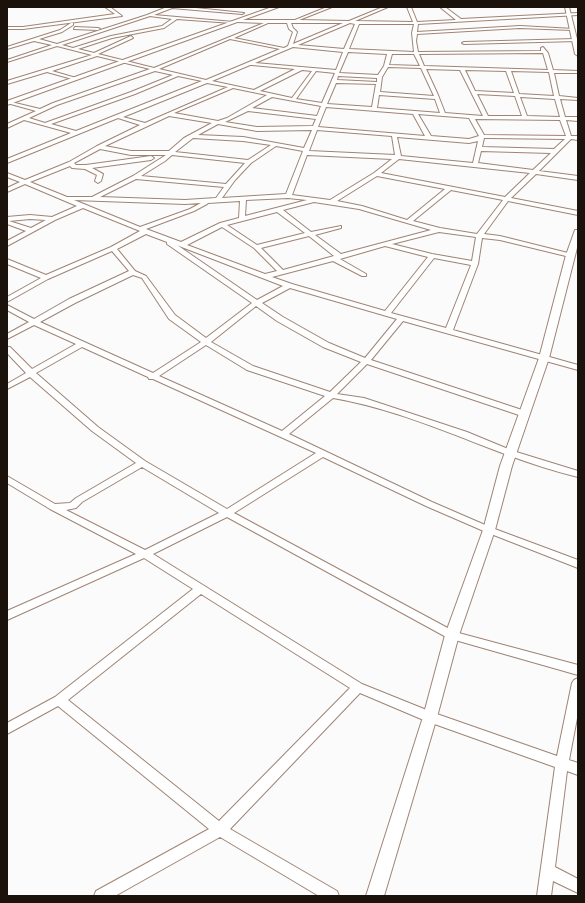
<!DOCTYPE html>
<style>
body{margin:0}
#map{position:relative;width:585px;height:903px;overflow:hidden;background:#fafbfa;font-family:"DejaVu Sans",sans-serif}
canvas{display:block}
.frame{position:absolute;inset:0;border:8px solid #1b120c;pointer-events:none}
</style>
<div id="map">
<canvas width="585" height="903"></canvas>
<div class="frame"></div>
</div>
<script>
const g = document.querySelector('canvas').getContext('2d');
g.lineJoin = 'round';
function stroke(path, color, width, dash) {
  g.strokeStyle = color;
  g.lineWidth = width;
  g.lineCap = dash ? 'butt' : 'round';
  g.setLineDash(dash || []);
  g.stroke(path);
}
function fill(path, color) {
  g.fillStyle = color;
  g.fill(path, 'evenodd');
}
const minor = new Path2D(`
 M105,7H110L122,16L23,29H7V27H23L115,14Z
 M167,7H186L244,13L242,14L172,8L154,15L234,22L232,23L177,19L164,28L112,38L78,49L94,53L131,36L133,38L98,54L154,68L264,23L237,22L236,20H295L327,7H332L299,20L349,21L383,7H388L355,21L413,22L407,7H411L417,22L456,20L440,7H445L461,19L578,13V15L418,24L417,32L520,26L574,29L572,30L520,28L417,34L416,41L418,52L541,51V48L543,47L548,53L553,70L578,71V73H554L559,96L578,98V100L560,99L565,117H578V121L566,120L571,136H578V140L571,139L539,171L578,176V180L536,174L511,198L578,211V215L508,201L484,234L500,236L572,254L573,255L570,257L500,240L482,238L478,264L453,330L578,365V370L403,321L371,360L528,412L529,414L528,416H522L367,364L337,394L364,398L467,432L513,451L578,471V477C554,471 529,463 505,454C449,433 392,408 333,398L289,434L432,502L492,528L578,560V568L486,532L426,506L323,457L234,513L455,632L578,665V675L448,638L227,517L153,554L362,684L434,713L557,756L572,683L574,680L578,678V713L569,760L578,763V775L567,771L555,867L578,879V893L553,881L551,896H537L555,767L426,721L360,693L230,829L337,891L339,896H319L220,837L115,896H94L96,891L209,829L58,706L7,734V723L55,697L193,589L144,558L7,620V611L136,554L50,509L7,483V476L55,504L70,503L76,498L136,463L92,431L30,377L7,389V384L26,373L7,353V347H10L32,369L76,344L34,325L7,339V334L29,322L7,310V305L34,319L69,299L129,271L112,251L48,279L7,302V297L41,278L7,264V259L46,275L111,247L140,231L83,208L55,220L7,246V241L26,231L7,224V217L30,215L52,217L77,206L25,184L7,192V188L20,182L7,177V173L25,180L69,162L97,146L140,125L118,118L7,163V159L71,133L24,120L7,128V124L36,111L7,103V101L40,109L53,103L150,69L97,56L52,71L76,78V80L47,72L7,84V81L92,55L57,46L7,62V60L52,45L34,41L7,49V47L60,30L71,23H73V25L62,32L39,39L57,44L147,15ZM150,16L172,19L162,26L111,36L73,48L62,45ZM268,23H287L289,29L293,32L288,46L284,48L234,38ZM291,23H343L293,44L297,32L293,28ZM350,23L355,24L344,49L298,45ZM359,24H414L412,33L414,52L349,49ZM230,39L280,49L206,80L159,69ZM293,47L343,52L336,70L255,63ZM348,52L387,54L384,66L378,75L339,73ZM543,53L548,70L424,66L419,54ZM392,54H414L420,66L389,65ZM250,65H252L295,69L254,90L212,81ZM388,67L421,68L434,96L380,92L382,77ZM426,69L460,70L483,116L445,113L438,95ZM302,70L312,71L292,98L260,91ZM465,70L506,71L514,93L475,91ZM155,71L173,75L131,92L45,123L29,118L57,105ZM316,71L335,73L322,103L296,99ZM511,71L549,72L554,96L519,94ZM178,76L202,81L76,131L51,124L135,94ZM338,76L377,78V82L337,80ZM207,83L228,87L145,123L123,117ZM336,83L376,84L372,107L327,104ZM233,88L267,95L227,118L218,121L174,113ZM477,94L515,96L522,116H488ZM379,95L435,99L440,113L377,108ZM272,97L321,106L317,116L252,108ZM520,97L555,99L560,117L527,116ZM326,107L413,114L425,136L318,127ZM248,111L316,119L313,126L257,127L225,122ZM418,114L469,118L479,136L469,139L431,136ZM169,116L212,123L184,138L169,151H131L105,146ZM475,119L560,120L566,136L484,135ZM218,124L257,131L312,130L304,148L243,137L198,135ZM317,130L392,136L395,155L309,151ZM397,137L469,143L478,141L473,163L401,156ZM193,138L243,141L271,145L248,160L175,152ZM484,138H489L565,139L554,149L482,147ZM276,146L303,151L286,194L222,198L235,180L251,163ZM100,149L131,155H166L133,176L92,197H67L30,182L70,166L72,168L85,169L97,175L95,181L98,183L101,181L103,174L92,168L151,160L154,158L151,156L86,165H76L74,163ZM481,151L551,153L533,170L478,163ZM172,155L245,163L226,184L141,176L165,161ZM307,155L392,159L374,173L330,200L292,195ZM399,159L530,173L505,197L381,173ZM377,176L445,189L407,220L362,206L337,201ZM136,179L224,187L216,198L185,200L100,197ZM451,190L503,200L477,234L440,228L413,221ZM288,198L307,200L245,216L246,200ZM74,200L185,204L201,203L190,209L140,227ZM240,201L239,218L220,223L181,242L146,229L194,211L207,204L208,203ZM314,202L359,209L431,230L341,254L315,235L341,228V226L311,232L283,210ZM277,212L305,233L257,245L227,225ZM30,219L46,220L31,228L9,221ZM222,227L254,248L277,271L265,274L187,245ZM439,232L476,237L472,261L432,254L392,244ZM146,234L167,242V244L252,303L206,338L175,315L146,276L135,271L117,249ZM309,236L334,256L283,270L261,248ZM177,245L179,246L283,286L257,300ZM385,246L428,257L385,311L292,284L272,277L333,261L362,276H366V274L340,259ZM434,258L471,265L446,328L391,313ZM133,275L142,278L169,319L201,342L153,373L40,322L75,303ZM290,288L397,319L365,358L329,343L283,317L262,303ZM256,306L277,321L323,347L361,362L330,392L253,366L211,342ZM206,345L247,370L325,396L282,431L159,376ZM82,347L148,377L149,379H153L316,453L227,509L145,461L98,427L36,373ZM142,467L219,513L145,550L66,510L76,508L82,502ZM201,594L350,688L219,821L68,700Z
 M75,27L98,28L100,29L98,30L74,29Z
 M575,39L577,41L464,44L462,43L464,42Z`);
const tertiary = new Path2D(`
 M272,7H279L7,105V101Z
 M565,7H569L578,43V56L575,54Z
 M575,230H578V244L549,358L512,466L495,530L459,635L437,717L384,896H366L423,717L445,635L483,530L500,466L539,358L566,255Z`);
stroke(minor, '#9f8475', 2);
stroke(tertiary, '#9f8475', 2);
fill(minor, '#fff');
fill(tertiary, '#fff');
</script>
